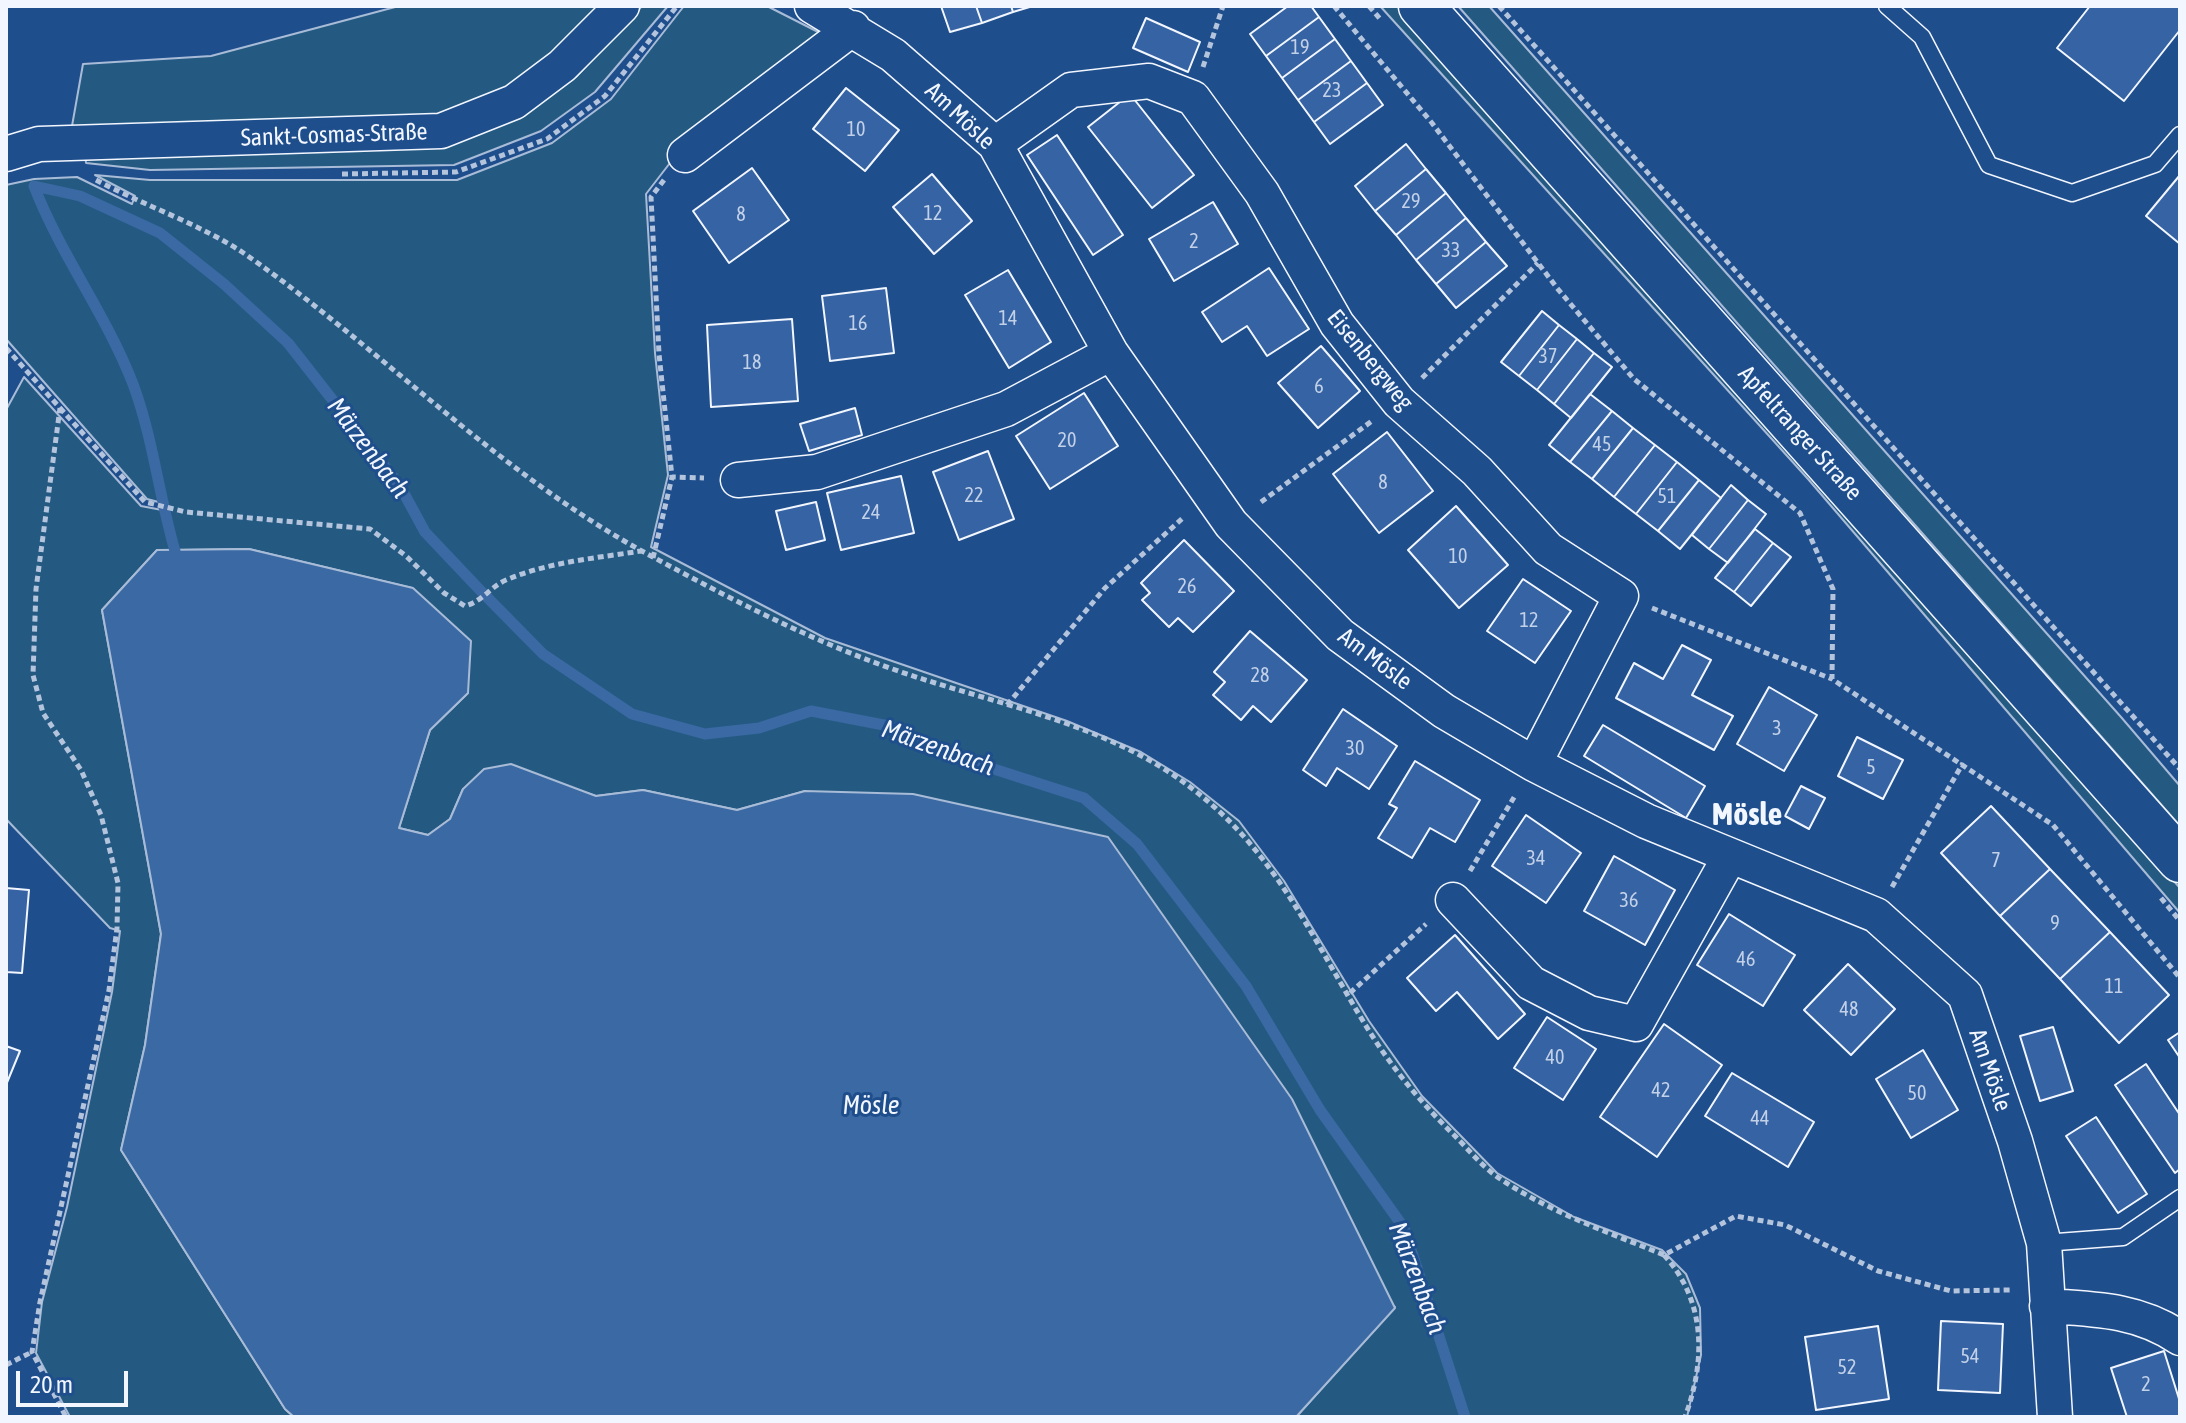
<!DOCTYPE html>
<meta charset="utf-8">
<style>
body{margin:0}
#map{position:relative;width:2186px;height:1423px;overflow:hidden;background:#1f4e8c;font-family:"Asap Condensed",sans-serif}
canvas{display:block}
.frame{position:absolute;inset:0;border:8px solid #f2f6ff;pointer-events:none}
.scale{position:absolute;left:16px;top:1371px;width:112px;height:36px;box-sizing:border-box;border:4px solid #f2f6ff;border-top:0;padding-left:10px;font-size:24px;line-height:28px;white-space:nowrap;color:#f2f6ff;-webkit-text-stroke:6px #1f4e8c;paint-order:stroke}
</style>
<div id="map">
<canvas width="2186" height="1423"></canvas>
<div class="frame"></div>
<div class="scale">20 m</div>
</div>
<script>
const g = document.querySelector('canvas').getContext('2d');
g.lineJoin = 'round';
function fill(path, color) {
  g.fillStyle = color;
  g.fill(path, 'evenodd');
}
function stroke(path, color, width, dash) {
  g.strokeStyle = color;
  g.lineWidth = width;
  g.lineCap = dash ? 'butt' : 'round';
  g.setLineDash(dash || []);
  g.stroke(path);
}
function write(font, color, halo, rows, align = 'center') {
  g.font = font + ' "Asap Condensed",sans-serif';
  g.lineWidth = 6;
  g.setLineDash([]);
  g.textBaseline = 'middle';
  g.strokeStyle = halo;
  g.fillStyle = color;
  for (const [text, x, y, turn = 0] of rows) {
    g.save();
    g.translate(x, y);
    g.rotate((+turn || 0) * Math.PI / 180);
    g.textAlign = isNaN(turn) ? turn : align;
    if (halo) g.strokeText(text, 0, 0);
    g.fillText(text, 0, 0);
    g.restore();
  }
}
const green = new Path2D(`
 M399,6H599L551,58L506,90L440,116L159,129L72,126L83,64L211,56Z
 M642,6H668L595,92L541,131L454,165L150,170L86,163L85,154L522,114L576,77Z
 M684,6H767L828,37L680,150L646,194L655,353L668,475L651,547L825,638L1067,721L1141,752L1190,782L1239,821L1284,881L1369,1021L1422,1096L1497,1173L1574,1217L1662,1250L1686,1274L1700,1308L1701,1355L1687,1417H1296L1395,1307L805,791L737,810L643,790L596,796L556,783L463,789L450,819L428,835L399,828L430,730L468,693L412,588L249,549L177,550L166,504L147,499L6,339V185L34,179L77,177L132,204L135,196L95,175L150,180H457L552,143L611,99Z
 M1380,6H1397L2180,888V913L1808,479Z
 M1458,6H1489L2121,717L2180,786V826Z
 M24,377L141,506L162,510L173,551L157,550L102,610L161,934L145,1045L121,1150L285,1409L294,1417H70L36,1353L42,1302L67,1207L112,992L120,931L110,928L6,819V410Z`);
const water = new Path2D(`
 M249,549L413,588L471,641L468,693L430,730L399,828L428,835L450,819L463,789L484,769L511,764L596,796L643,790L737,810L805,791L913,794L1108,837L1292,1099L1395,1308L1296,1417H294L285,1409L121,1150L145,1045L161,934L102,610L157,550Z`);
const stream = new Path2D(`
 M34,186L80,196L160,233L224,284L288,343L400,486L425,532L479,589L543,654L632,714L705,734L759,728L811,711L889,726L972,762L1084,798L1137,844L1246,986L1320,1110L1404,1228L1465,1417
 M34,186C61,256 106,314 133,384C153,438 159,496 175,551`);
const building = new Path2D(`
 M941,6H976L982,23L950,32Z
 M976,6H1011L1013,12L982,23Z
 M1011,6H1033L1013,12Z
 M1288,6H1311L1319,17L1266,56L1250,34Z
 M2090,6H2180V30L2124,101L2057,48Z
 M1319,17L1335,39L1282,78L1266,56Z
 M1146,18L1200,42L1188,72L1133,48Z
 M1335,39L1351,61L1298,100L1282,78Z
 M1351,61L1367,83L1314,122L1298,100Z
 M1367,83L1383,105L1330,144L1314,122Z
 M846,88L899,130L865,171L813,129Z
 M1130,94L1194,175L1152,208L1088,127Z
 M1057,135L1123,235L1093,255L1027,155Z
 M1406,144L1426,169L1375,211L1355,186Z
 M752,168L789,220L729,263L693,211Z
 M1426,169L1446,193L1396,235L1375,211Z
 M932,174L972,221L934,254L893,207Z
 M2180,175V244L2146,216Z
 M1446,193L1466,218L1416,260L1396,235Z
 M1213,202L1238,244L1174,281L1149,239Z
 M1466,218L1486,242L1436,284L1416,260Z
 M1486,242L1507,266L1456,308L1436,284Z
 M1269,268L1309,329L1267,356L1247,326L1222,342L1202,312Z
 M1008,270L1051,342L1009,368L965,295Z
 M886,288L894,353L830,361L822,296Z
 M1542,311L1559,325L1519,376L1501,362Z
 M792,319L798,401L711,407L707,325Z
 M1559,325L1577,339L1537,390L1519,376Z
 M1577,339L1594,353L1554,404L1537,390Z
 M1321,346L1360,391L1318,428L1278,383Z
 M1594,353L1612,367L1571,418L1554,404Z
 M1084,393L1118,446L1050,489L1016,436Z
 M1590,394L1612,411L1570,462L1549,445Z
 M855,408L862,435L809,451L800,424Z
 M1612,411L1633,428L1592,479L1570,462Z
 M1633,428L1655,445L1614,497L1592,479Z
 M1387,432L1433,491L1379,533L1333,474Z
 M1655,445L1677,462L1636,514L1614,497Z
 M988,451L1014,519L959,540L933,472Z
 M1677,462L1699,480L1658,531L1636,514Z
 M901,476L914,533L841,550L827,493Z
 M1699,480L1721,498L1680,549L1658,531Z
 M1731,485L1748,500L1709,549L1692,535Z
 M1748,500L1766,514L1728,563L1709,549Z
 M816,502L825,540L786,550L776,511Z
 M1456,506L1508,565L1459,608L1408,550Z
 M1755,529L1773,543L1734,592L1715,578Z
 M1184,540L1234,591L1193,632L1178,618L1169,627L1142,600L1150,593L1141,583Z
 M1773,543L1791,557L1751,606L1734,592Z
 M1523,579L1571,611L1535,663L1487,631Z
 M1250,631L1307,680L1271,722L1253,706L1241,720L1213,695L1225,682L1214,672Z
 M1682,645L1711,660L1692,695L1733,716L1714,750L1616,698L1634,663L1663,679Z
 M1769,687L1817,715L1784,771L1737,744Z
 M1343,709L1397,746L1369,789L1337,768L1326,786L1303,770Z
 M1603,725L1705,786L1686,818L1584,756Z
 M1857,737L1903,760L1883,799L1838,776Z
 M1415,761L1480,800L1455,842L1430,828L1412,858L1378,838L1397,808L1389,804Z
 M1801,786L1825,798L1809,829L1785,816Z
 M1991,806L2050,869L2000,916L1941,853Z
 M1526,815L1581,853L1546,903L1492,866Z
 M1614,856L1675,890L1645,945L1584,911Z
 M2050,869L2110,932L2060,979L2000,916Z
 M6,888L29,890L22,973L6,972Z
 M1729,914L1795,955L1763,1006L1697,965Z
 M2110,932L2169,995L2119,1043L2060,979Z
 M1455,935L1525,1014L1498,1039L1457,992L1436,1011L1407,978Z
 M1848,964L1895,1009L1851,1055L1804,1010Z
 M1547,1017L1596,1049L1563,1100L1514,1068Z
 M1664,1024L1722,1065L1657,1157L1600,1117Z
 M2053,1027L2073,1091L2040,1101L2020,1036Z
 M2180,1032V1058L2168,1040Z
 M6,1046L20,1051L6,1085Z
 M1923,1050L1958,1110L1911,1138L1876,1079Z
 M2146,1064L2180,1115V1169L2175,1173L2115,1085Z
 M1732,1073L1814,1122L1788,1167L1705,1116Z
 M2096,1117L2147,1194L2118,1213L2066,1136Z
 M1941,1321L2003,1324L2000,1393L1938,1390Z
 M1878,1326L1889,1399L1816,1410L1805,1337Z
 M2164,1351L2180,1402V1417H2127L2111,1368Z`);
const path = new Path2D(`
 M1334,6L1432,123L1557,288L1634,379L1800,513L1833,589L1832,679L2053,825L2180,978
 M1369,6L1381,20
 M1499,6L2180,769
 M1203,67L1223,6
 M342,174L456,172L547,139L605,96L677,6
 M96,180C143,205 202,225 245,254C384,351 502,477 653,557C734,601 822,646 910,675C1004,706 1111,726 1190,787C1274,850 1310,934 1363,1021C1388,1063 1419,1101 1454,1135C1467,1148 1481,1165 1496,1176C1546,1211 1608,1232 1664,1255L1736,1216L1785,1225L1878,1271L1951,1291L2011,1290
 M664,180L651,197L659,354L672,477L704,478
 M6,348L60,408L36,589L33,675L43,713L81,770L101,815L118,883L117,928L109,990L40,1302L32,1352L66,1417
 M1422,378L1538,263
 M60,408L145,502L186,512L370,529L406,556L444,593L465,606C483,601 490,587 506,580C548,562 597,558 641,551
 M1261,502L1372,421
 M653,558L672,477
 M1652,608L1832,679
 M1007,705L1105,588L1184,517
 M1470,871L1516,794
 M1892,887L1963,763
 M2161,898L2180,921
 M1350,993L1426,924
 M1664,1255C1706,1301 1706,1360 1685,1417
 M6,1365L32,1352`);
const lane = new Path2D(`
 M1887,6L1922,37L1989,165L2072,193L2155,164L2180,135
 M2044,1243L2123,1237L2180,1198`);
const street = new Path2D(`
 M812,6L893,55L995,144L1111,353L1231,524L1340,635L1444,711L1534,764L1646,821L1876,915L1965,995L2015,1141L2044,1243L2055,1417
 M995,144L1071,90L1149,81L1193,98L1262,193L1337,324L1399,402L1477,471L1548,549L1621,596L1534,764
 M6,154L39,144L441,131L514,102L562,66L622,6
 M685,155L853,28
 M738,480L817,472L1006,409L1111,353
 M1453,900L1531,983L1589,1013L1636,1024L1729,858
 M2047,1306C2096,1309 2139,1310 2180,1338`);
const secondary = new Path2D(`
 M1421,6L2180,860`);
const numberNames = [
 ["19",1300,48],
 ["23",1332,91],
 ["10",856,130],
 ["29",1411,202],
 ["12",933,214],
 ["8",741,215],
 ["2",1194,242],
 ["33",1451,251],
 ["14",1008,319],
 ["16",858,324],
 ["37",1548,357],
 ["18",752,363],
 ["6",1319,387],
 ["20",1067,441],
 ["45",1602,445],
 ["8",1383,483],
 ["22",974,496],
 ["51",1667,497],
 ["24",871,513],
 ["10",1458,557],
 ["26",1187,587],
 ["12",1529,621],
 ["28",1260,676],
 ["3",1777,729],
 ["30",1355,749],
 ["5",1871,768],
 ["34",1536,859],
 ["7",1996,861],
 ["36",1629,901],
 ["9",2055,924],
 ["46",1746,960],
 ["11",2114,987],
 ["48",1849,1010],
 ["40",1555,1058],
 ["42",1661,1091],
 ["50",1917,1094],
 ["44",1760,1119],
 ["54",1970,1357],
 ["52",1847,1368],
 ["2",2146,1385]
];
const streetNames = [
 ["Am Mösle",960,116,43],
 ["Sankt-Cosmas-Straße",334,135,-2],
 ["Eisenbergweg",1370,360,51],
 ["Apfeltranger Straße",1800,433,48],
 ["Am Mösle",1375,659,37],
 ["Am Mösle",1990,1070,71]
];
const waterNames = [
 ["Märzenbach",368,448,53],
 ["Märzenbach",938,748,20],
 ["Mösle",871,1106],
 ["Märzenbach",1417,1278,69]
];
const districtNames = [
 ["Mösle",1747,815]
];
fill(green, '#245a82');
stroke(green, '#a8bbd7', 2);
fill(water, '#3b69a3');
stroke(water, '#a8bbd7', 2);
stroke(stream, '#3b69a3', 11);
fill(building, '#3563a3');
stroke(building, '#f2f6ff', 2);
stroke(lane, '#f2f6ff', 19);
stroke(street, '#f2f6ff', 37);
stroke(secondary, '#f2f6ff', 47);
stroke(path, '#b3c4dc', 5, [6, 4]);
stroke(lane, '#1f4e8c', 16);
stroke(street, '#1f4e8c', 34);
stroke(secondary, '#1f4e8c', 44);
write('20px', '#c3d1e8', null, numberNames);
write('24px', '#f2f6ff', '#1f4e8c', streetNames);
write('italic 26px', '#f2f6ff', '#1f4e8c', waterNames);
write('bold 32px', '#f2f6ff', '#1f4e8c', districtNames);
</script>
